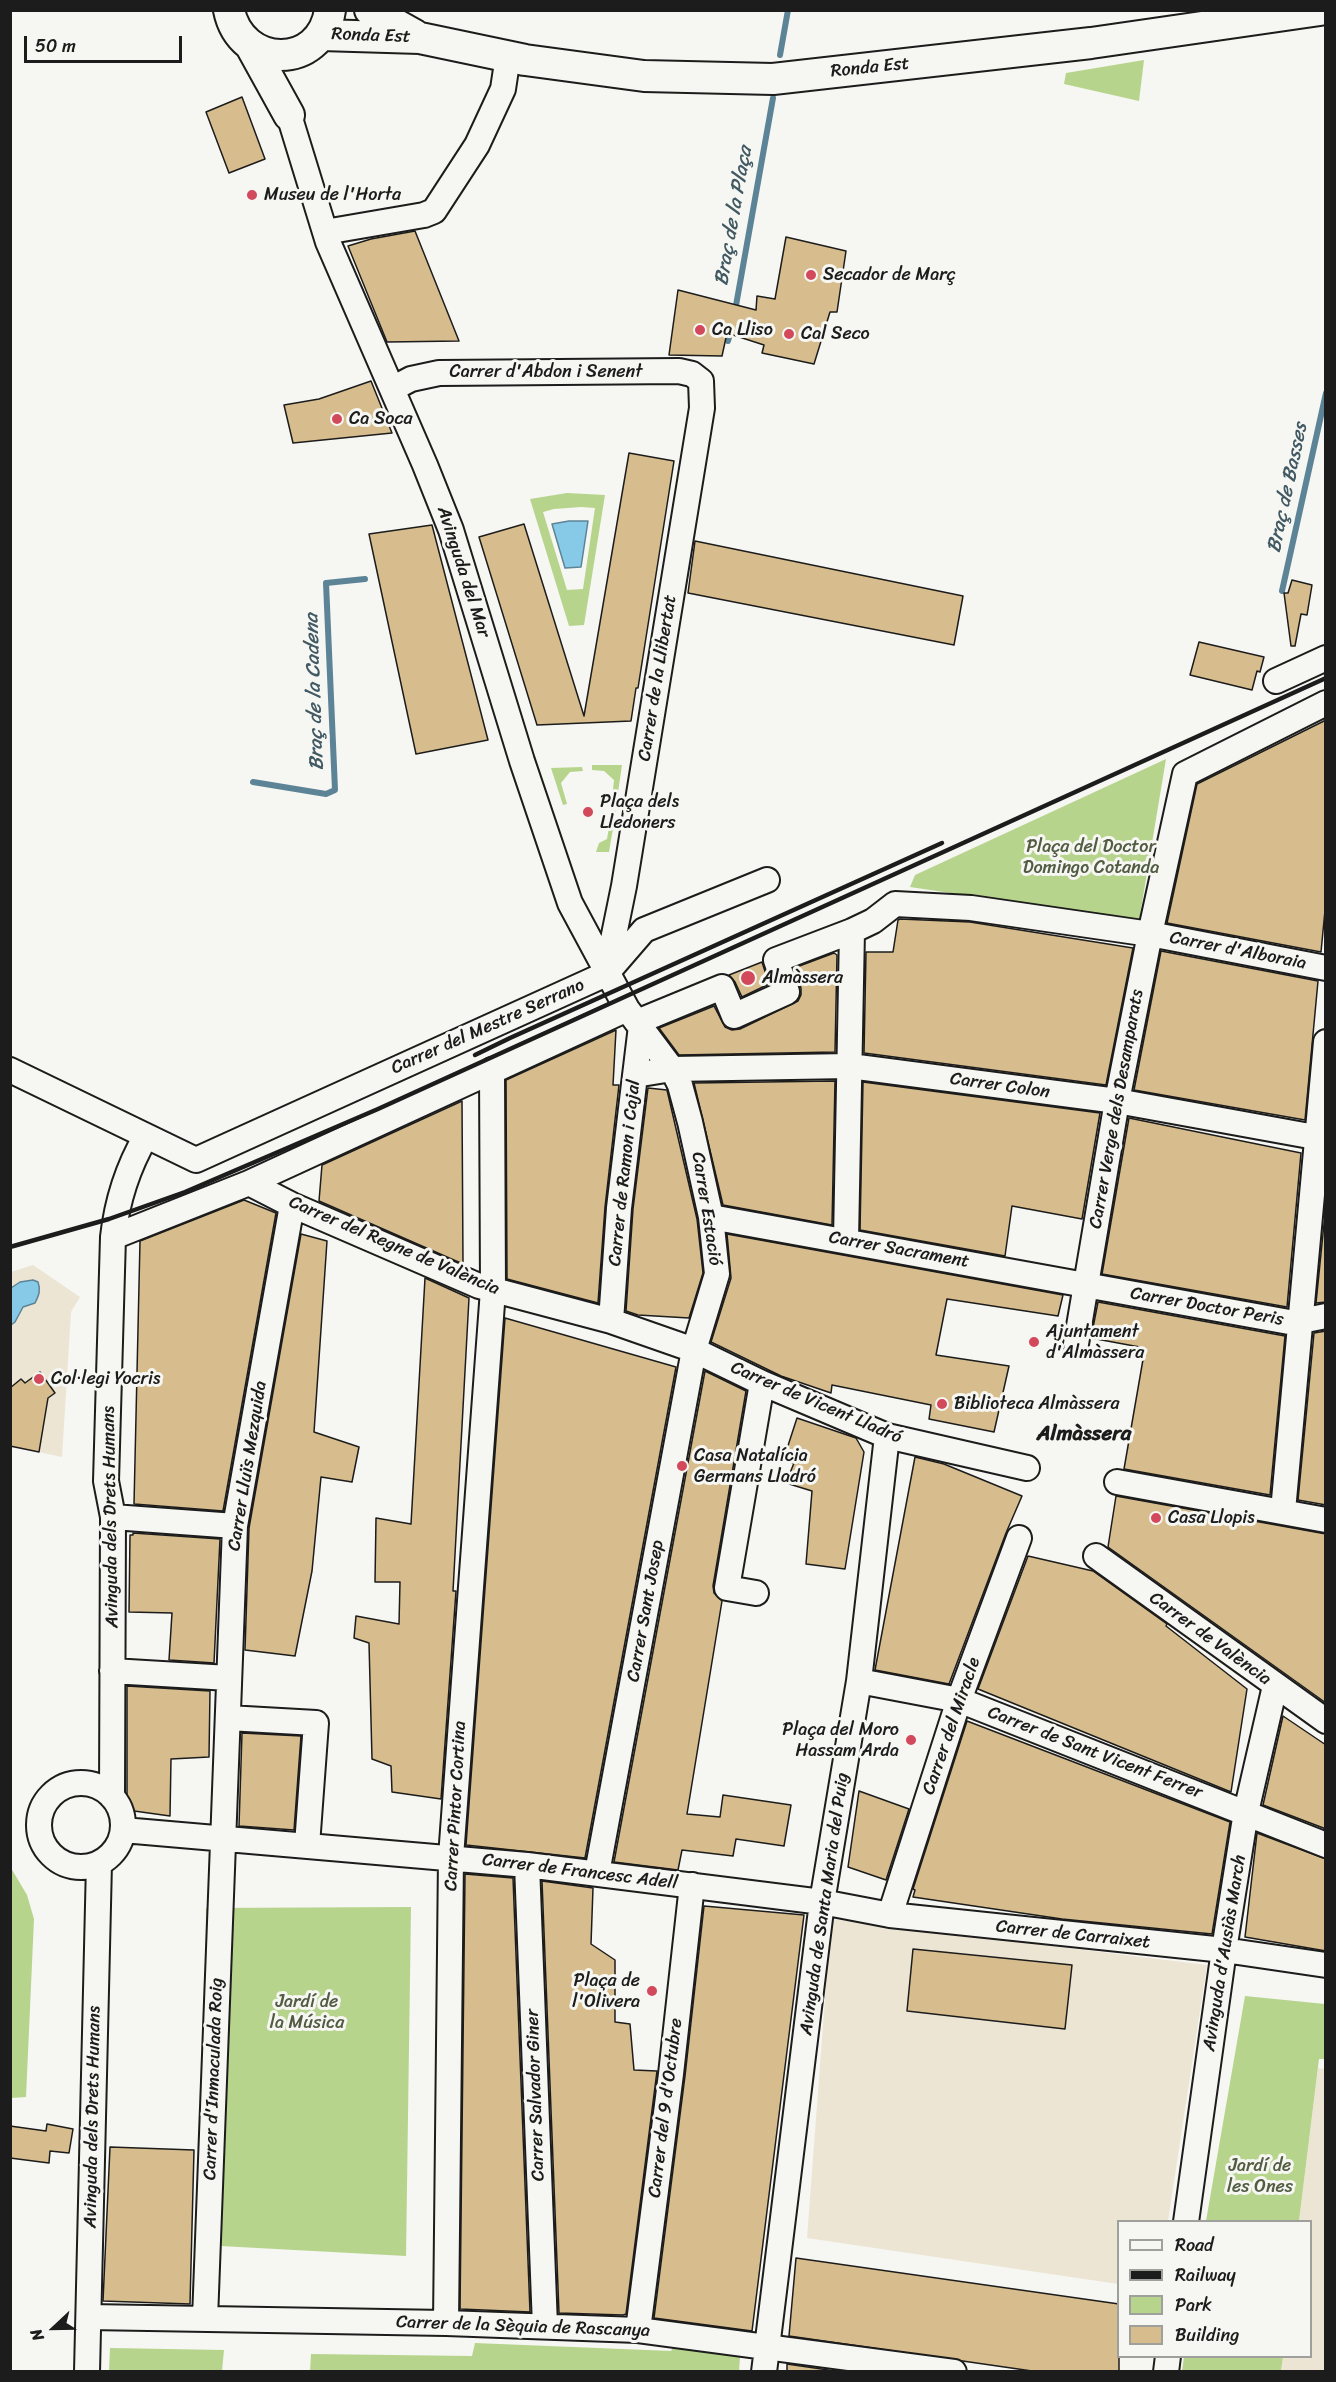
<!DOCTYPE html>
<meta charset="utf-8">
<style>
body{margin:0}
#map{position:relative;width:1336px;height:2382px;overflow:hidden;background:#f6f6f2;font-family:Sriracha,sans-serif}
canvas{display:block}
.frame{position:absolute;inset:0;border:12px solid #1c1c1c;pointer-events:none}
.legend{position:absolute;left:1117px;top:2220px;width:195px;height:138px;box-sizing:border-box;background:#f6f6f2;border:2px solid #9f9f9c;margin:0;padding:8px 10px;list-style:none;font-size:18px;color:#1c1c1c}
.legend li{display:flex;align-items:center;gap:12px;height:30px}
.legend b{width:30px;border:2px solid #9f9f9c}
.north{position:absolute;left:24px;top:2298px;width:60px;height:60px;-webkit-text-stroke:4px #f6f6f2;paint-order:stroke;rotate:248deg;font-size:16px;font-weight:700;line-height:24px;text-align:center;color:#1c1c1c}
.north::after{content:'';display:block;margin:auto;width:21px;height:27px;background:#1c1c1c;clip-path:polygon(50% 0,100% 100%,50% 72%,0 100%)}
.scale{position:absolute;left:24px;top:36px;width:158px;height:27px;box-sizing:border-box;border:3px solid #1c1c1c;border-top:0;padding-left:8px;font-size:18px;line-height:21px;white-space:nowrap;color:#1c1c1c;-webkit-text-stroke:4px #f6f6f2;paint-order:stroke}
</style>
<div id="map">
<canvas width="1336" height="2382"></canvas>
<div class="frame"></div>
<ul class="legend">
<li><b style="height:8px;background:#f6f6f2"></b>Road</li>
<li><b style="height:8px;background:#1c1c1c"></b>Railway</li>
<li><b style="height:16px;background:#b7d48c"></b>Park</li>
<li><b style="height:16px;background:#d7bd8d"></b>Building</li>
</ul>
<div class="north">N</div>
<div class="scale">50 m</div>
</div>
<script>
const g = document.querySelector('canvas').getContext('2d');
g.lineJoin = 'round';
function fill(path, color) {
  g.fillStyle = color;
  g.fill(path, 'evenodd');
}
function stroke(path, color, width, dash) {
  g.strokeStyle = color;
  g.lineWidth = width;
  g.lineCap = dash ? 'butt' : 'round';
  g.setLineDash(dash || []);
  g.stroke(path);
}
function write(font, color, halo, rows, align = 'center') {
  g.font = font + ' Sriracha,sans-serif';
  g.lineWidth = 6;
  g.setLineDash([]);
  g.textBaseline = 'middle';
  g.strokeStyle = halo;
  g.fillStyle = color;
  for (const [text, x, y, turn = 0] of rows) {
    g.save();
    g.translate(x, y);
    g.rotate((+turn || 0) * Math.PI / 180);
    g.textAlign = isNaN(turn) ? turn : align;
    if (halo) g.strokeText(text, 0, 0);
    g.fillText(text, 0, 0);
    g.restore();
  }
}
const built = new Path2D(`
 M33,1265L80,1297L71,1312L62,1457L11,1446V1272Z
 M831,1919L1207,1965L1168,2221L1118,2222V2284L807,2238Z
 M1318,2068L1325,2069V2371L1281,2372L1283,2357L1310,2356V2222L1299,2221Z`);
const green = new Path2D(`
 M1144,60L1139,101L1064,84L1066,73Z
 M567,493L605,495L584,625L569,626L530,499ZM581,507L595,508L583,589L567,590L543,512L554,509Z
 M1166,759L1139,921L910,887L915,875Z
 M592,765H622L617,799H612L614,780L604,771L592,770Z
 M582,767L583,771L570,772L561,783L567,804L563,805L551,768Z
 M612,810L616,811L609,852H596L599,843L607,839Z
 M11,1868L27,1895L34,1919L26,2097L11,2098Z
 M411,1907L406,2256L202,2245L206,1908Z
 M1245,1996L1325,2004V2059H1319L1299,2221H1206Z
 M475,2343L671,2351L674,2345L740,2357L739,2372H310L311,2354L472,2356Z
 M110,2348L224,2350L222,2371H109Z
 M1184,2357V2356L1283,2357L1281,2371H1182Z`);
const water = new Path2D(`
 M569,521H588L581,567L565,568L552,524Z
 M33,1280L38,1282C41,1290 39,1295 35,1303L23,1307L15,1322L11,1325V1288L20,1282Z`);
const stream = new Path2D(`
 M780,55L788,10
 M735,311L773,98
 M728,341L732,327
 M1282,591L1326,393
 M253,782L326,794L335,790L326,583L365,579`);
const building = new Path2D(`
 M242,97L265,159L229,173L206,112Z
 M415,231L459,341L387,342L348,246L371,239Z
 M786,237L846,251L837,312H830L814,364L762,353L764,345L727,333L722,356L669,355L678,290L756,310L757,296L775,299Z
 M371,381L392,433L293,443L284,405L319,399Z
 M629,453L674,461L638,688H636L631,721L537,725L479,537L524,524L584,716Z
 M432,525L488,740L416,754L369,534Z
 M695,541L963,596L954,645L688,593Z
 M1292,580L1312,585L1307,615L1301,614L1295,646H1291L1284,593H1288Z
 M1199,642L1264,657L1260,672L1257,671L1252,690L1190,675Z
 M1326,720V900L1321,952L1167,923L1197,784Z
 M900,919L970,922L1133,948L1106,1085L864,1053L866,952H893L898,920Z
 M1161,951L1318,981L1305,1120L1134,1090Z
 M834,953L837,955L835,1052L679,1055L659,1028L714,1006L725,1027L732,1030L740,1029L798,1001L801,995V988L794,968Z
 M762,962L769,984L742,997L735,982L729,975Z
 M616,1030L613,1085H619L605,1207L598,1303L507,1279L506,1080Z
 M835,1081L832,1225L723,1205L694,1083Z
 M863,1082L1100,1113L1082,1219L1012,1206L1005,1256L860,1230Z
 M648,1088L667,1090L697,1219L703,1273L689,1318L638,1315L626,1311L633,1209Z
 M462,1101L463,1264L319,1201L322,1165Z
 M1129,1118L1301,1153L1287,1307L1102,1274Z
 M244,1200L276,1213L223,1511L134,1504L140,1241Z
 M1326,1204V1302L1316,1303Z
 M301,1234L327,1241L314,1432L359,1447L352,1482L321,1477L312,1571L295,1656L245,1650L249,1528Z
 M727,1234L1063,1295L1058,1316L947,1299L936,1355L1009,1366L994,1432L929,1419L931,1405L832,1385L831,1393L781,1376L711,1342L731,1278Z
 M425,1278L469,1298L453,1591H456L441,1799L392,1792L391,1766L372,1759L369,1643L354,1638L356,1616L399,1624L400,1582H375L376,1518L411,1524Z
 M1098,1302L1285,1336L1270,1495L1124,1469L1145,1348L1091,1338Z
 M505,1318L676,1367L585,1858L466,1845Z
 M1326,1331V1505L1298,1500L1314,1333Z
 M705,1371L746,1391L713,1586L714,1593L722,1601L687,1814L720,1817L723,1795L791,1805L784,1846L736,1839L733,1856L682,1850L678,1870L614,1862Z
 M40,1372L55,1393L48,1398L39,1452L10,1446V1388L21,1379L25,1383Z
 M797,1418L856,1438L864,1452L845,1569L806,1564L812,1491L786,1483L794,1463L783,1461Z
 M915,1457L944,1464L1022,1496L1006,1533L949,1684L875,1670Z
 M1116,1496L1326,1534V1703L1108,1547Z
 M133,1533L220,1539L214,1663L169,1660L172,1613L129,1612L130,1535H133Z
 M1028,1556L1093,1571L1167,1624L1166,1626L1247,1689L1231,1792L978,1689Z
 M127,1686L210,1691L209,1757L171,1759L170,1816L127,1810Z
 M1283,1716L1326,1745V1829L1263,1805Z
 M967,1721L1230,1822L1212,1934L1062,1919L913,1897L915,1890L913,1889Z
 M242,1733L301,1736L294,1830L239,1826Z
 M859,1791L909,1809L886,1880L848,1867Z
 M1257,1833L1326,1859V1951L1245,1937Z
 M465,1874L513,1878L530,2312L460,2309Z
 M542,1881L593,1888L591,1944L615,1960V2022L630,2024L634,2070L657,2071L626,2314L623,2315L559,2313Z
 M704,1906L804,1915L752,2331L654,2318L685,2076Z
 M913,1949L1072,1965L1065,2029L907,2011Z
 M47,2124L73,2129L69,2153L50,2151L49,2163L10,2158V2126L46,2131Z
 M110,2147L194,2150L190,2304L103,2301Z
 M796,2258L1119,2304V2372H1039L789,2336Z
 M787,2364L842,2372H787Z`);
const minor = new Path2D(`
 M289,115L328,242L425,465L451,530L522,761L570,903L627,1009L672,1069L850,1066L1117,1101L1326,1139
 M325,232L424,215L434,211L477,145L503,89L508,56
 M392,389L411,379L439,373L679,371L692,374L701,381L702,408L624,886L606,974
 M1276,681L1326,658
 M637,1022L722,987L734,1016L787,992L776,960L852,931L873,921L895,904L971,908L1150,934L1326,968
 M10,1070L196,1160L606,974L644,930L767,880
 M249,1183L292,1205L479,1286L611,1321L694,1350L762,1383L887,1436L1027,1468
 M711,1217L1300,1324L1301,1321L1326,1316
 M113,1237L249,1183L627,1009
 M846,1240L852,931
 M611,1321L619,1208L641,1026
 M1076,1344L1117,1101L1150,934L1185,774L1326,703
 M1117,1482L1326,1520
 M1283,1511L1326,1042
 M113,1517L235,1526
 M1096,1556L1326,1721
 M756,1593L727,1588L762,1383
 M112,1671L229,1678
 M859,1681L959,1700L1326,1845
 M228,1718L316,1723L307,1845
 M39 1825a42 42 0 1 1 84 0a42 42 0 1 1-84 0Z
 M112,1797L113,1517L106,1481L113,1237C117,1201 128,1167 146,1136
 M123,1830L527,1865L822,1902L890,1915L1224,1950L1326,1965
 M527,1865L545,2326
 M597,1873L694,1350L717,1274L711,1217L690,1122L680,1085L672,1069L635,1075
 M890,1915L959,1700L1019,1538
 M1186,2222L1224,1950L1246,1812L1275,1686
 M89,2317L446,2323L638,2330L954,2372
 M205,2319L235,1526L292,1205
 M446,2323L451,1857L493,1290L492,1070
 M638,2330L671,2074L692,1885
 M87,2372L99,1863
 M764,2372L822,1902L859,1681L887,1436
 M1166,2372L1168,2356`);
const major = new Path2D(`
 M229,10C241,69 321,71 330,10
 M370,10L415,35
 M321,35L420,38L525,60L644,76L773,79L1091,43L1320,10
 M252,48L289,115`);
const rail = new Path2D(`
 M475,1055L510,1038L942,843
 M10,1247L109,1219L185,1192L378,1109L1326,678`);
const markers = [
 [252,195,6,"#d1495b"],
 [811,275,6,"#d1495b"],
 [700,330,6,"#d1495b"],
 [789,334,6,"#d1495b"],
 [337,419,6,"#d1495b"],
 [588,812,6,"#d1495b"],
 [748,978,8,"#d1495b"],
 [1034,1342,6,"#d1495b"],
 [39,1379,6,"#d1495b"],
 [942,1404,6,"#d1495b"],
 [682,1466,6,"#d1495b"],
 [1156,1518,6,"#d1495b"],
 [911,1740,6,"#d1495b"],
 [652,1991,6,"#d1495b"]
];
const streetNames = [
 ["Ronda Est",371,36,2],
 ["Ronda Est",870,68,-6],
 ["Carrer d'Abdon i Senent",546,372],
 ["Avinguda del Mar",463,572,72],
 ["Carrer de la Llibertat",658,678,-81],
 ["Carrer d'Alboraia",1238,951,11],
 ["Carrer del Mestre Serrano",488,1027,-24],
 ["Carrer Colon",1000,1086,8],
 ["Carrer Verge dels Desamparats",1117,1109,-80],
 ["Carrer de Ramon i Cajal",625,1173,-84],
 ["Carrer Estació",706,1209,81],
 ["Carrer del Regne de València",394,1246,23],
 ["Carrer Sacrament",899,1250,10],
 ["Carrer Doctor Peris",1207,1307,10],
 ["Carrer de Vicent Lladró",816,1403,23],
 ["Carrer Lluïs Mezquida",248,1466,-81],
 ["Avinguda dels Drets Humans",111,1517,-91],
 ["Carrer Sant Josep",646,1611,-80],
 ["Carrer de València",1210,1639,36],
 ["Carrer del Miracle",952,1726,-71],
 ["Carrer de Sant Vicent Ferrer",1095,1753,21],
 ["Carrer Pintor Cortina",456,1806,-87],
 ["Carrer de Francesc Adell",580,1872,7],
 ["Avinguda de Santa Maria del Puig",825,1904,-82],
 ["Carrer de Carraixet",1073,1935,6],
 ["Avinguda d'Ausiàs March",1225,1953,-81],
 ["Carrer d'Inmaculada Roig",214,2079,-88],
 ["Carrer Salvador Giner",536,2095,-92],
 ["Carrer del 9 d'Octubre",666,2108,-83],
 ["Avinguda dels Drets Humans",93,2117,-89],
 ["Carrer de la Sèquia de Rascanya",523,2327,2]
];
const poiNames = [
 ["Museu de l'Horta",264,195],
 ["Secador de Març",823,275],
 ["Ca Lliso",712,330],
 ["Cal Seco",801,334],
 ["Ca Soca",349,419],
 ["Plaça dels",600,802],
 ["Lledoners",600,823],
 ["Almàssera",762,978],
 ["Ajuntament",1046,1332],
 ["d'Almàssera",1046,1353],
 ["Col·legi Yocris",51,1379],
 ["Biblioteca Almàssera",954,1404],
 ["Casa Natalícia",694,1456],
 ["Germans Lladró",694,1477],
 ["Casa Llopis",1168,1518],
 ["Plaça del Moro",899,1730,"right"],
 ["Hassam Arda",899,1751,"right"],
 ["Plaça de",640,1981,"right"],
 ["l'Olivera",640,2002,"right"]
];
const parkNames = [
 ["Plaça del Doctor",1091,847],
 ["Domingo Cotanda",1091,868],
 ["Jardí de",307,2002],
 ["la Música",307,2023],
 ["Jardí de",1260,2166],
 ["les Ones",1260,2187]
];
const waterNames = [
 ["Braç de la Plaça",734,216,-80],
 ["Braç de Basses",1288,488,-78],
 ["Braç de la Cadena",315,692,-92]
];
const quarterNames = [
 ["Almàssera",1084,1435]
];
fill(built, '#ede5d4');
fill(green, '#b7d48c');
fill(water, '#87cae8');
stroke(water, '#5c8496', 1.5);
stroke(stream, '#5c8496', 6);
fill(building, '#d7bd8d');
stroke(building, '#1c1c1c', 1.5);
stroke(minor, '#1c1c1c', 28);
stroke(major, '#1c1c1c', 34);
stroke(minor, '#f6f6f2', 24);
stroke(major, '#f6f6f2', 30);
stroke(rail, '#1c1c1c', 4.5);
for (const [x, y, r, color] of markers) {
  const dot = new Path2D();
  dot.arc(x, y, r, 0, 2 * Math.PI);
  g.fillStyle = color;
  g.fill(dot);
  stroke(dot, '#f6f6f2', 2);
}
write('18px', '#1c1c1c', '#f6f6f2', streetNames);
write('18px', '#1c1c1c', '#f6f6f2', poiNames, 'left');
write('18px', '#525c43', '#f6f6f2', parkNames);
write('italic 20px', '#415963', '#f6f6f2', waterNames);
write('bold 21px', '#1c1c1c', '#f6f6f2', quarterNames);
</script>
